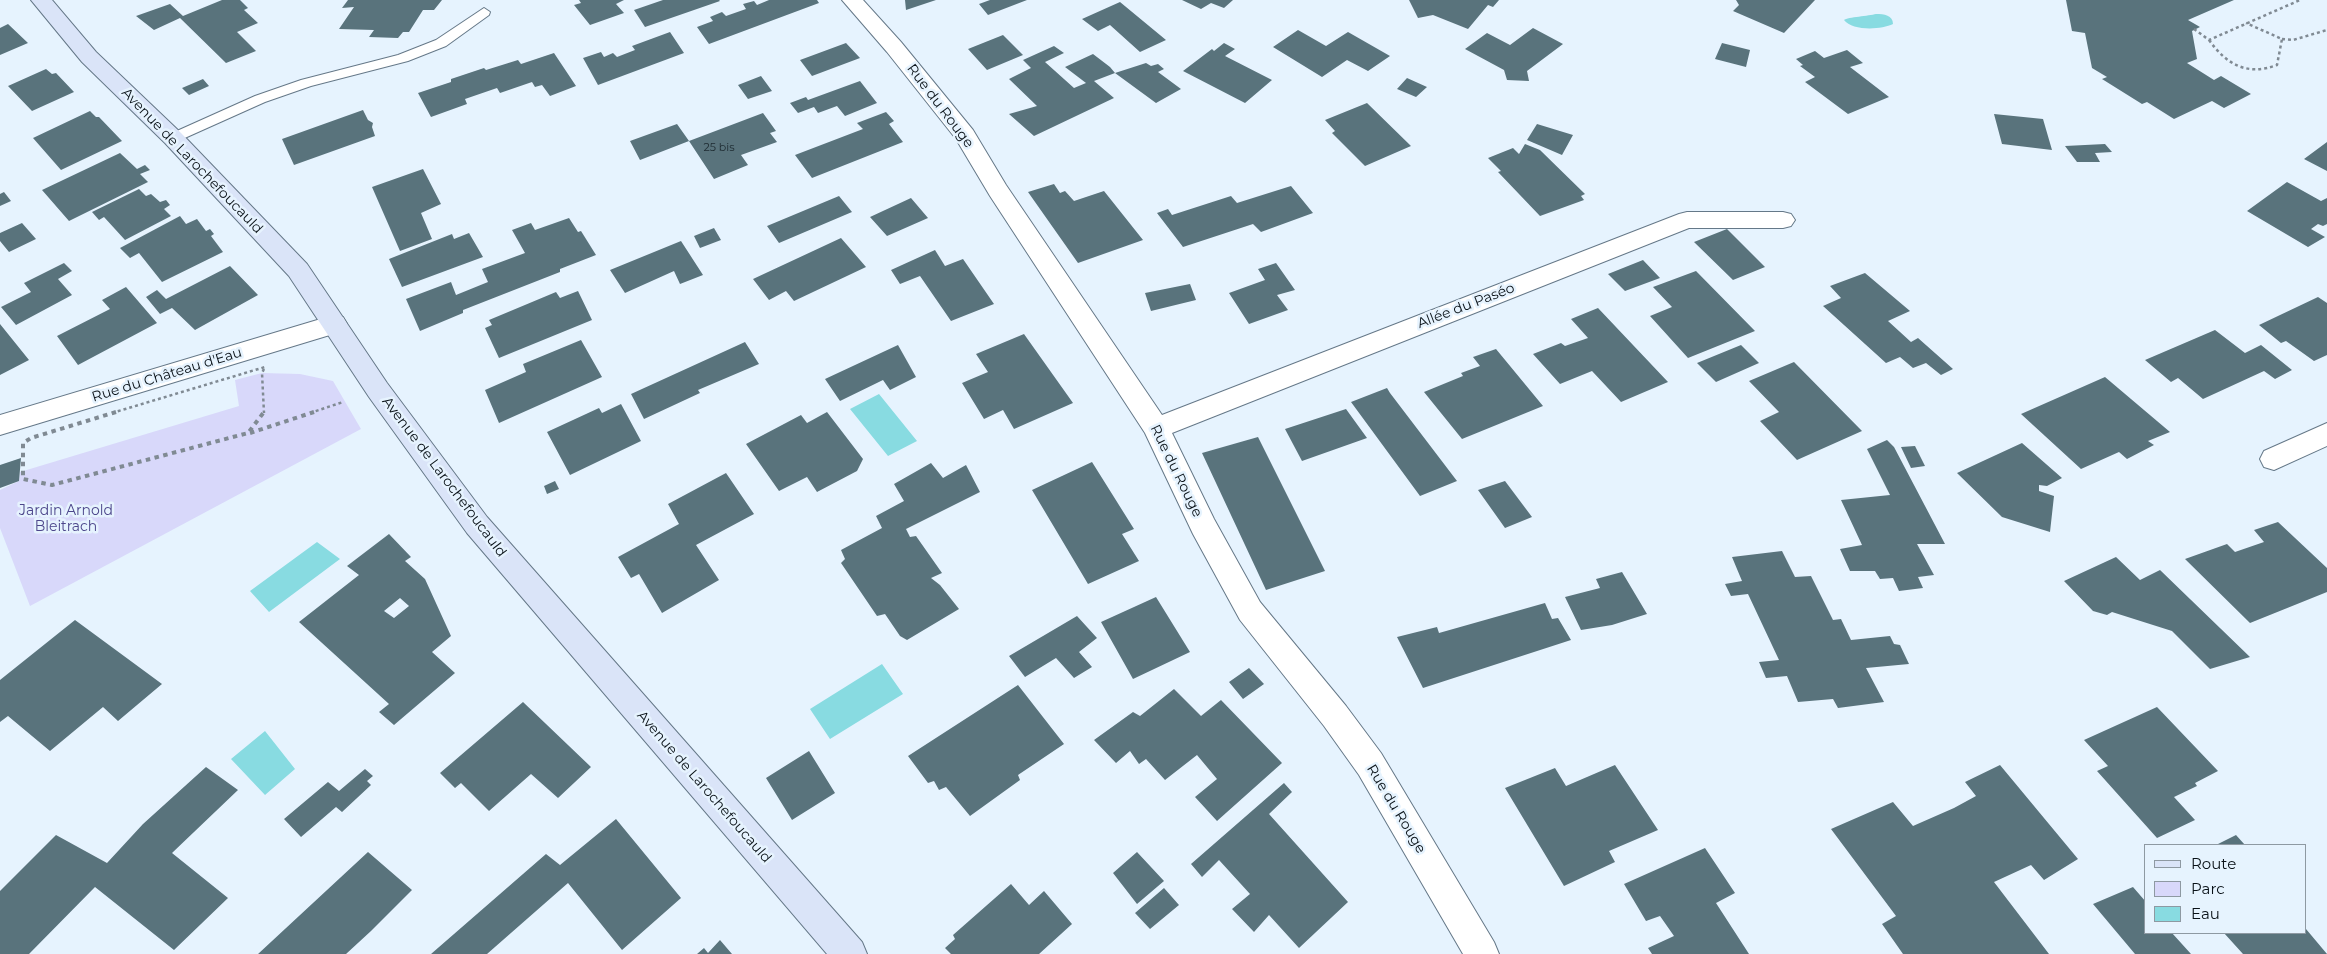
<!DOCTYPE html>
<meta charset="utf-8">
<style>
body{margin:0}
#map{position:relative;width:2327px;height:954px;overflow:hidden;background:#e6f3fe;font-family:Montserrat,sans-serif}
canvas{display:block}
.legend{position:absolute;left:2144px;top:844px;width:162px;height:90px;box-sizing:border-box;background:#e6f3fe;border:1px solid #8e99a2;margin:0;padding:6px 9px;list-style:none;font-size:15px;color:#091117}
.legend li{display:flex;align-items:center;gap:10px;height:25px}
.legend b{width:25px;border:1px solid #8e99a2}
</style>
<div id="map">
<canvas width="2327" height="954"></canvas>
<ul class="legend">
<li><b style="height:6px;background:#dae4f8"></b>Route</li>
<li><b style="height:14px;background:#d8d8fa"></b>Parc</li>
<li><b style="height:14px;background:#88dbe1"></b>Eau</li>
</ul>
</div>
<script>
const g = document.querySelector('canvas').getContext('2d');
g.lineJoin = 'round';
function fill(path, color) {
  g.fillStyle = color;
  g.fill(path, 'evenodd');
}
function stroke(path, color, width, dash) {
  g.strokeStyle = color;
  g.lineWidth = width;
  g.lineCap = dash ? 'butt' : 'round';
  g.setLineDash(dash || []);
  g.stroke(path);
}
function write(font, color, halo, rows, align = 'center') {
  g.font = font + ' Montserrat,sans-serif';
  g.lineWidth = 5;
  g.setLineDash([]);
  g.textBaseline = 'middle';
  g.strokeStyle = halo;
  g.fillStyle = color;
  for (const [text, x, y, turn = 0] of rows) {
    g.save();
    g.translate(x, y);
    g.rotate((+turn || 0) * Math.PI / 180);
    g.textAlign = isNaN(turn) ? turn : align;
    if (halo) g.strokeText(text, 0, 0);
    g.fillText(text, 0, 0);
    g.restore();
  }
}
const green = new Path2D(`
 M262,373L300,374L333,381L361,429L30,606L0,528V490L19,481L20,472L239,406L235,380Z`);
const water = new Path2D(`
 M1876,14C1884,14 1893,15 1893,24C1881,30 1852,31 1844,20C1848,17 1869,16 1876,14Z
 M879,394L917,441L888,456L850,409Z
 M317,542L340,559L269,612L250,591Z
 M882,664L903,694L830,739L810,709Z
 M265,731L295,769L265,795L231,759Z`);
const building = new Path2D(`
 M222,0H240L248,8L244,10L258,23L237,32L256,51L226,63L180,18L154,30L136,16L170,4L183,16Z
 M348,0H442L434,10H423L409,32H403L398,38L369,37L374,30L339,29L354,7L342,8Z
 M579,0H624L616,4L624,13L590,25L574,5L581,3Z
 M663,0H719L720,1L645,27L634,10Z
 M769,0H817L819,3L709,44L697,27L713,21L710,17L722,12L726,16L746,9L743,4L754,1L757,5Z
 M905,0H936L906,10Z
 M990,0H1027L988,15L979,4Z
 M1182,0H1233L1224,8L1211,3L1201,9Z
 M1409,0H1499L1493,7L1488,5L1468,29L1433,15L1418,18Z
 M1736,0H1815L1784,33L1733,11L1739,5Z
 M2066,0H2234L2188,20L2200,27L2192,31L2197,59L2187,63L2214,80L2221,76L2251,94L2224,108L2212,101L2174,119L2147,102L2142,104L2102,79L2107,77L2092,68L2085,33L2072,31Z
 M1120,2L1166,40L1140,52L1110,25L1098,31L1082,19Z
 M8,24L28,43L0,55V28Z
 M1533,28L1563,44L1527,71L1529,81L1507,80L1504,70L1465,49L1487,33L1510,45Z
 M1298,30L1326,46L1348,32L1390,56L1368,71L1347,60L1322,77L1273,47Z
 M670,32L684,53L598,85L583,58L601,52L604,57L613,53L617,57L635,50L632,46Z
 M1003,35L1023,55L987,70L968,49Z
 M846,43L860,58L812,76L800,60Z
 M1224,43L1235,49L1225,56L1272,80L1245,103L1183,71L1212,49L1214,51Z
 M1722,43L1750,50L1746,67L1715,59Z
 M1054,46L1064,53L1045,62L1074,88L1086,83L1065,67L1093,54L1110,67L1115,73L1094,81L1114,98L1034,136L1009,114L1037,106L1009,79L1031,68L1023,60Z
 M1847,50L1863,63L1850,67L1889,97L1848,114L1805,82L1815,77L1800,66L1803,65L1796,59L1815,51L1824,58Z
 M554,53L576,86L550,96L542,85L535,87L532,82L500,93L497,88L465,99L467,104L431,117L418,93L451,82V79L484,68L486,70L518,60L521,64Z
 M1146,63L1151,66L1158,64L1164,69L1158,72L1181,89L1156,103L1115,73Z
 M46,69L52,74L56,73L74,92L32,111L8,86Z
 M761,76L772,91L748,99L738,85Z
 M1407,78L1427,87L1416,97L1397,89Z
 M203,79L209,86L189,95L182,88Z
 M860,81L877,103L845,116L837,106L818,113L814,107L798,113L790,103L806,97L808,100Z
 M1367,103L1411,146L1365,166L1332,133L1335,131L1325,120Z
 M363,110L368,120L373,123L372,127L375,136L294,165L282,139Z
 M90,111L96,117H99L122,141L61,170L33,138Z
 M886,112L894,121L889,124L903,142L812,178L795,155L863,129L857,123Z
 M763,113L776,131L770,133L777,142L741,155L748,165L714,179L689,141Z
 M1994,114L2043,119L2052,150L2002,144Z
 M677,124L689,141L640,160L630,141Z
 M1537,124L1573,135L1562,155L1527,140Z
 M2327,142V171L2304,159Z
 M1525,144L1540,150L1585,194L1581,196L1584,200L1540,216L1498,172L1501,171L1488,158L1513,148L1519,154Z
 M2105,144L2112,152L2095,153L2100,162H2077L2065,146Z
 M120,153L137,169L145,165L150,170L140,174L148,182L69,221L42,190Z
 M423,169L441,204L421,213L432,239L400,251L372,187Z
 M2287,182L2321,201L2327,198V224L2323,226L2318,224L2311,229L2325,237L2308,247L2247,211Z
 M1054,184L1060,193L1065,191L1074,201L1104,191L1143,240L1078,263L1028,192Z
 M1291,186L1313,213L1261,232L1253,224L1183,247L1157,213L1168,209L1172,215L1231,196L1237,203Z
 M139,189L146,196L151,194L160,202L166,200L170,205L164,209L171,216L125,240L104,217L99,220L92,212Z
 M4,192L11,201L0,206V194Z
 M839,196L852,212L779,243L767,226Z
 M911,198L928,218L887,236L870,217Z
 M180,216L186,224L197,219L206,231L210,229L214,234L211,236L223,252L162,282L139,253L130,258L120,248Z
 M569,218L578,232L581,231L596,255L560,269V272L463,310V313L420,331L406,299L451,282L456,295L488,282L482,269L525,253L512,230L531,223L535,230Z
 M22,223L36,239L9,252L0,241V233Z
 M714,228L721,240L700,248L694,236Z
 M1727,229L1765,267L1733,280L1694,242Z
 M469,233L483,257L402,287L389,259L452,234L454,239Z
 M841,238L866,267L794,301L786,291L769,300L753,279Z
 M681,241L703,275L680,284L674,271L625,293L610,270Z
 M935,250L945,266L963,259L994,304L951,321L920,276L900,284L891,270Z
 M1643,260L1660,278L1625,291L1608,274Z
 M64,263L72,271L58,279L72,295L16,325L1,307L31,292L24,283Z
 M1276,263L1295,290L1277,295L1288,310L1249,324L1229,293L1265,280L1258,269Z
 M230,266L258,295L195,330L172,308L160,314L146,297L157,290L166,299Z
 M1696,271L1755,331L1688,358L1650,316L1672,307L1653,287Z
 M1865,273L1910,311L1888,321L1911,342L1918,338L1953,369L1941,375L1926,363L1913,368L1900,357L1886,363L1823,306L1841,298L1830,286Z
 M1190,284L1196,300L1151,311L1145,293Z
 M126,287L157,323L78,365L57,336L110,309L102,300Z
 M578,291L592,320L499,358L485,328L492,325L489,320L556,292L560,298Z
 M2318,297L2327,303V355L2314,361L2286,341L2281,343L2259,325Z
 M1598,308L1668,382L1621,402L1592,371L1560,384L1533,354L1561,343L1565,346L1588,338L1571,319Z
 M0,324L29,360L0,375Z
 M2215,330L2245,353L2261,345L2292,370L2275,379L2264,371L2203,399L2178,378L2171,382L2145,360Z
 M1024,334L1073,403L1014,429L1003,410L984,419L962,383L988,372L976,354Z
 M581,340L602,377L499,423L485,390L526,372L523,364Z
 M745,342L759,364L698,390L700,393L644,419L631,394Z
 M898,345L916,377L890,390L883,380L840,401L825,379Z
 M1741,345L1759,363L1716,382L1697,363Z
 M1496,349L1543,406L1462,439L1424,392L1463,376L1461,373L1480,366L1473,357Z
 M1794,362L1862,431L1797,460L1760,421L1779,412L1749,381Z
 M2105,377L2170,432L2148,441L2154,445L2127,459L2119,452L2081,469L2021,414Z
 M1387,388L1390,393L1457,481L1420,496L1351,402Z
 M621,404L641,441L570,475L547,432L599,408L602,413Z
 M1346,409L1367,438L1302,461L1285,429Z
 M827,412L863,459L857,471L817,492L807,477L779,491L746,444L801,415L807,423Z
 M1258,437L1325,571L1266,590L1202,453Z
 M1887,440L1894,447L1945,544H1917L1934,575L1918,577L1923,588L1899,591L1893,578L1880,579L1875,571H1850L1840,549L1862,545L1841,500L1890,495L1867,449Z
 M2022,443L2062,478L2047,486L2039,485V491L2054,496L2050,532L2002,517L1957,473Z
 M1915,446L1925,466L1911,468L1901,447Z
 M21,458L19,481L0,488V465Z
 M1092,462L1134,529L1122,534L1139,561L1088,584L1032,490Z
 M931,463L943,478L966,465L980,492L906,529L910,537L916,536L942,573L931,578L940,585L959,609L907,640L900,636L885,614L877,616L841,563L845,559L841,550L882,528L876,516L904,501L894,484Z
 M726,473L754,514L696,545L719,580L662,613L639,574L631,578L618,557L679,524L668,504Z
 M555,481L559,489L547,494L544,486Z
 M1505,481L1532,517L1505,528L1478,490Z
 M2278,522L2327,568V592L2250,623L2185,559L2227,544L2235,552L2264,542L2254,530Z
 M389,534L411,557L405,561L425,579L451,636L432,652L455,673L394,725L379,712L389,704L299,622L359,575L347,566ZM400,598L409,606L394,618L384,611Z
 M1782,551L1795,577L1811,576L1833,620L1841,619L1851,640L1890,636L1894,644L1900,645L1909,664L1866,668L1884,702L1838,708L1833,699L1798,702L1787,676L1766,678L1759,662L1779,660L1748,594L1731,596L1725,584L1742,581L1732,557Z
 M2116,557L2140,580L2160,570L2250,657L2210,669L2172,631L2112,612L2107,615L2093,611L2064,581Z
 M1622,572L1647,614L1612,625L1581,630L1565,597L1600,588L1596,579Z
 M1156,597L1190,652L1133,679L1101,622Z
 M1545,603L1552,619L1558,618L1571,640L1423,688L1397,637L1437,627L1439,633Z
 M1077,616L1097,638L1079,652L1092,667L1074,678L1056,658L1025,677L1009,656Z
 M75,620L162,684L118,721L103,707L50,751L8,716L0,722V680Z
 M1249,668L1264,684L1243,699L1229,682Z
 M1018,685L1064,744L1018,775L1020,780L970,816L946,787L939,790L934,781L928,783L908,756Z
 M1174,689L1201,716L1221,700L1282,763L1217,821L1195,797L1217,779L1197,755L1165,780L1146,759L1139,764L1130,751L1116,763L1094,740L1133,712L1140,716Z
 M523,702L591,767L558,798L531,774L489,811L461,783L455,788L440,773Z
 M2157,707L2218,771L2195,783L2197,786L2174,797L2195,820L2157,838L2097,771L2108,766L2084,740Z
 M809,751L835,793L792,820L766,778Z
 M1615,765L1658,830L1609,851L1615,862L1564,886L1505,788L1555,768L1566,786Z
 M2000,765L2078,859L2044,880L2031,865L1994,882L2049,954H1903L1882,924L1896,916L1831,829L1893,802L1913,826L1954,808L1976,796L1965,782Z
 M206,767L238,790L172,853L228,898L174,950L95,887L29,954H0V891L56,835L107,863L143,824Z
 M365,769L373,776L367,781L371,785L342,812L336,807L301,837L284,819L328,782L339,791Z
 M1284,783L1292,792L1269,814L1348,902L1299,948L1269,915L1254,932L1232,909L1250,894L1219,860L1202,877L1191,864Z
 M616,819L681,898L622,950L568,883L487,954H431L546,854L560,865Z
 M2236,835L2245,845H2216Z
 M1705,848L1735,893L1716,903L1749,954H1652L1648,948L1674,936L1660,916L1646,921L1624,884Z
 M368,852L412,890L371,931L346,954H258Z
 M1137,852L1164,881L1137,904L1113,873Z
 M1011,884L1029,905L1044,891L1072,924L1039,954H951L945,948L955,939L953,935Z
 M2133,887L2146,902V933H2172L2191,954H2135L2093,904Z
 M1164,888L1179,905L1150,929L1135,913Z
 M2306,929L2327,954H2243L2224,933H2306Z
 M720,940L732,954H697L704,948L708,953Z`);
const pathFar1 = new Path2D(`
 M2194,29L2209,40L2300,0
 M2282,39L2293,40L2327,30
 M2209,40C2227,65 2247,76 2277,65L2282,39L2246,23
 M112,413L265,367L262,373L264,413
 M310,413L343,402`);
const path = new Path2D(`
 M116,412L31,438L23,443V479L52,485L248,433L264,412
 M250,433L314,412`);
const lane = new Path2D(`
 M484,8L490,12L489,15L446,46L408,61L311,86L265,102L178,141L173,143L166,138L168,135L255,96L301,80L398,55L436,40Z`);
const street = new Path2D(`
 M842,0H863L901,42L973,130L1006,185L1162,415L1679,214L1687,212H1783L1791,214L1795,220L1791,226L1783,228H1689L1172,433L1214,519L1260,602L1346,706L1381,753L1494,942L1499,954H1463L1359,775L1324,726L1240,620L1193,534L1145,433L990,196L956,139L887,52Z
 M334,315L343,317L347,324L343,331L0,435V415Z
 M2327,423V446L2274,470L2264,467L2260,459L2264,451Z`);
const secondary = new Path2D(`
 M31,0H52L96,52L181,133L307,264L387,383L487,517L862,942L867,954H827L467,533L369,397L289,276L165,143L82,62Z`);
const numberNames = [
 ["25 bis",719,148]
];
const streetNames = [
 ["Rue du Rouge",940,106,53],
 ["Avenue de Larochefoucauld",192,161,46],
 ["Allée du Paséo",1466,306,-21],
 ["Rue du Château d'Eau",167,375,-17],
 ["Rue du Rouge",1176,471,64],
 ["Avenue de Larochefoucauld",444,477,53],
 ["Avenue de Larochefoucauld",704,787,49],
 ["Rue du Rouge",1396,809,59]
];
const parkNames = [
 ["Jardin Arnold",66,511],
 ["Bleitrach",66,527]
];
fill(green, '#d8d8fa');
fill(water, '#88dbe1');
fill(building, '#59737c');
stroke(lane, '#657888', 2);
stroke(street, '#657888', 2);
stroke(secondary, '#657888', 2);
stroke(pathFar1, '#808a93', 2.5, [3, 3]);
stroke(path, '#808a93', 4, [4.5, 4.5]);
fill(lane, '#fff');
fill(street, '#fff');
fill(secondary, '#dae4f8');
write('11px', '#1d2a30', null, numberNames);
write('14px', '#091117', '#e6f3fe', streetNames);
write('14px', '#4c468b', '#e6f3fe', parkNames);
</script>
